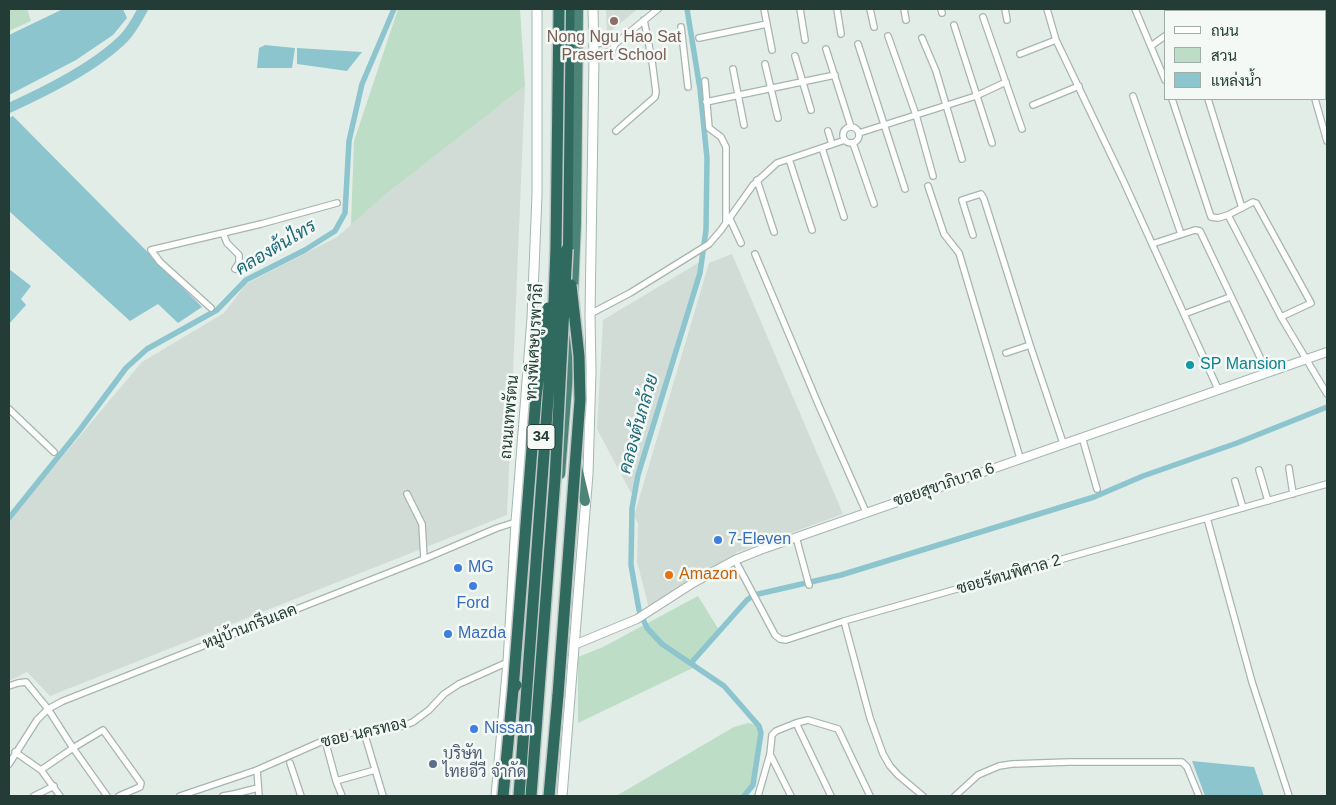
<!DOCTYPE html>
<meta charset="utf-8">
<style>
body{margin:0}
#map{position:relative;width:1336px;height:805px;overflow:hidden;background:#e3ede8;font-family:Arial,Sarabun,sans-serif}
canvas{display:block}
.frame{position:absolute;inset:0;border:10px solid #233d36;pointer-events:none}
.legend{position:absolute;left:1164px;top:10px;width:162px;height:90px;box-sizing:border-box;background:#f4f9f6;border:1px solid #a0aea9;margin:0;padding:6px 9px;list-style:none;font-size:15px;color:#233d36}
.legend li{display:flex;align-items:center;gap:10px;height:25px}
.legend b{width:25px;border:1px solid #a0aea9}
</style>
<div id="map">
<canvas width="1336" height="805"></canvas>
<div class="frame"></div>
<ul class="legend">
<li><b style="height:6px;background:#fff"></b>ถนน</li>
<li><b style="height:14px;background:#bdddc6"></b>สวน</li>
<li><b style="height:14px;background:#8dc5cf"></b>แหล่งน้ำ</li>
</ul>
</div>
<script>
const g = document.querySelector('canvas').getContext('2d');
g.lineJoin = 'round';
function fill(path, color) {
  g.fillStyle = color;
  g.fill(path, 'evenodd');
}
function stroke(path, color, width, dash) {
  g.strokeStyle = color;
  g.lineWidth = width;
  g.lineCap = dash ? 'butt' : 'round';
  g.setLineDash(dash || []);
  g.stroke(path);
}
function write(font, color, halo, rows, align = 'center') {
  g.font = font + ' Arial,Sarabun,sans-serif';
  g.lineWidth = 5;
  g.setLineDash([]);
  g.textBaseline = 'middle';
  g.strokeStyle = halo;
  g.fillStyle = color;
  for (const [text, x, y, turn = 0] of rows) {
    g.save();
    g.translate(x, y);
    g.rotate((+turn || 0) * Math.PI / 180);
    g.textAlign = isNaN(turn) ? turn : align;
    if (halo) g.strokeText(text, 0, 0);
    g.fillText(text, 0, 0);
    g.restore();
  }
}
const built = new Path2D(`
 M606,9H638L607,34Z
 M525,86L507,515L50,696L27,672L9,681V520L142,362L224,313L246,284L337,237L386,194Z
 M732,254L843,514L738,552L649,608L637,562L638,524L634,516L709,263Z
 M698,263L702,265L634,492L631,493L597,429L603,320Z`);
const green = new Path2D(`
 M9,9H27L31,21L9,31Z
 M398,9H520L525,86L386,194L351,225L354,141Z
 M698,596L719,630L694,660L697,666L578,723V657L603,647Z
 M748,723L756,725L761,736L752,784L746,796H616L734,727Z`);
const water = new Path2D(`
 M63,9H123L127,18L113,35L76,60L9,95V35Z
 M265,45L295,48L292,68H257L259,48Z
 M297,48L362,52L347,71L297,64Z
 M13,116L202,307L178,323L158,304L130,321L9,211V118Z
 M9,269L31,286L21,299L26,305L9,324Z
 M1192,761L1254,767L1264,796H1205Z`);
const canal = new Path2D(`
 M687,9L700,89L707,158L706,230L700,273L638,475L632,508L631,565L639,610L647,628L662,644L724,686L759,726L761,733L753,785L744,796
 M9,518L79,431L126,368L147,349L217,310L246,280L305,250L335,231L345,213L349,141L362,84L394,9
 M691,663L747,600L754,595L841,575L1094,497L1143,476L1237,443L1327,407`);
const river = new Path2D(`
 M9,108C46,91 95,67 124,38C132,30 138,18 143,9`);
const minor = new Path2D(`
 M764,9L772,50
 M800,9L805,40
 M837,9L841,34
 M870,9L874,27
 M904,9L906,20
 M941,9L942,13
 M1005,9L1007,20
 M1047,9L1056,40L1123,180L1218,389
 M1135,9L1165,80
 M1279,9L1280,11
 M1318,9V11
 M1202,11L1205,9
 M1236,11L1240,9
 M983,17L1022,129
 M954,25L992,143
 M681,27L688,87
 M1325,29L1327,36
 M888,36L916,115L933,176
 M699,38L767,24
 M922,38L936,71L962,159
 M594,44L609,42L615,44
 M858,44L905,189
 M1151,46L1165,36
 M826,49L851,127
 M1020,54L1056,40
 M594,55L612,51L615,44L658,9
 M795,56L811,110
 M765,64L778,118
 M733,69L744,125
 M1325,72L1327,71
 M705,81L709,128L721,137L726,147V222
 M1133,96L1181,234
 M1172,99L1211,217L1218,218L1228,215L1253,202L1256,203L1311,303L1281,317
 M1208,99L1242,208
 M1315,99L1327,141
 M706,102L835,75
 M1033,105L1079,86
 M843 135a8 8 0 1 1 16 0a8 8 0 1 1-16 0Z
 M616,131L655,97L656,92L652,61L644,20
 M828,131L832,144
 M859,133L976,96L1006,82
 M853,143L874,204
 M822,148L844,217
 M789,159L812,230
 M757,180L774,232
 M928,186L944,234L959,253L1020,458
 M1228,215L1281,317L1327,394
 M729,217L741,243
 M223,233L227,243L239,255V263L235,269
 M973,235L962,200L981,194L984,199L1030,345L1063,443
 M1152,244L1195,230L1200,231L1267,372
 M755,254L819,406L866,512
 M211,308L160,262L151,250L261,224L337,203
 M590,314L630,293L709,244L721,230L753,185L777,163L845,140
 M1184,314L1230,297
 M1006,353L1030,345
 M9,409L54,452
 M1082,437L1097,489
 M1289,468L1293,494
 M1259,470L1268,501
 M1235,481L1243,508
 M407,494L422,524L424,559
 M1207,518L1252,682L1289,796
 M796,537L809,585
 M735,560L775,635L780,639L786,640L844,621L1327,484
 M844,621L870,718L883,754L890,766L898,775L923,796
 M9,686L18,683L26,682L48,709L73,748L107,796
 M796,723L831,796
 M366,739L383,796
 M325,740L336,781
 M15,752L41,770L60,796
 M770,754L791,796
 M290,763L301,796
 M9,764L37,720L48,709L63,701L424,559L497,528L516,522
 M41,770L73,748L103,730L141,783L140,787L119,796
 M257,770L259,796
 M34,796L54,786
 M180,796L257,770L325,740L355,732L403,726L413,722L429,710L444,694L459,684L508,662
 M223,796L234,794
 M234,796V794L258,788
 M342,796L336,781L375,770
 M758,796L770,754L772,735L776,731L796,723L808,720L838,729L870,796
 M955,796L978,775L999,766L1012,764L1069,762H1182L1187,767L1199,796`);
const tertiary = new Path2D(`
 M574,645L637,619L693,583L735,560L760,550L1327,352`);
const secondary = new Path2D(`
 M496,796L508,662L516,522L532,318L537,195V9
 M562,796L588,474L591,371L590,314L594,57L593,9`);
const trunk = new Path2D(`
 M573,294L576,223L578,9
 M577,467L585,501
 M560,474L572,324`);
const motorway = new Path2D(`
 M567,249L569,9
 M549,796L558,695`);
const motorwayBridge = new Path2D(`
 M513,690L536,397L548,308
 M558,695L580,400L579,356L571,285
 M503,796L513,690L516,685
 M519,796L553,330L556,248L559,9
 M531,796L555,479L567,249`);
const markers = [
 [614,21,5,"#8d6e63"],
 [1190,365,5,"#0f9aa8"],
 [718,540,5,"#3f7fe0"],
 [458,568,5,"#3f7fe0"],
 [669,575,5,"#e8710a"],
 [473,586,5,"#3f7fe0"],
 [448,634,5,"#3f7fe0"],
 [474,729,5,"#3f7fe0"],
 [433,764,5,"#5c6f8a"]
];
const shields = [
 [541,437,28]
];
const shieldNames = [
 ["34",541,437]
];
const educationNames = [
 ["Nong Ngu Hao Sat",614,38],
 ["Prasert School",614,56]
];
const streetNames = [
 ["ทางพิเศษบูรพาวิถี",535,342,-87],
 ["ถนนเทพรัตน",510,417,-85],
 ["ซอยสุขาภิบาล 6",944,485,-19],
 ["ซอยรัตนพิศาล 2",1009,575,-16],
 ["หมู่บ้านกรีนเลค",250,627,-21],
 ["ซอย นครทอง",364,733,-13]
];
const cultureNames = [
 ["SP Mansion",1200,365]
];
const shopNames = [
 ["7-Eleven",728,540],
 ["MG",468,568],
 ["Ford",473,604,"center"],
 ["Mazda",458,634],
 ["Nissan",484,729]
];
const foodNames = [
 ["Amazon",679,575]
];
const serviceNames = [
 ["บริษัท",443,755],
 ["ไทยอีวี จำกัด",443,773]
];
const waterNames = [
 ["คลองต้นไทร",276,248,-31],
 ["คลองต้นกล้วย",639,424,-74]
];
fill(built, '#d1dcd7');
fill(green, '#bdddc6');
fill(water, '#8dc5cf');
stroke(canal, '#8dc5cf', 5.5);
stroke(river, '#8dc5cf', 10);
stroke(minor, '#a6b5af', 8);
stroke(tertiary, '#a6b5af', 10);
stroke(secondary, '#a2b8b0', 11);
stroke(trunk, '#c1c9c7', 12);
stroke(motorway, '#c1c9c7', 14);
stroke(minor, '#fff', 5.5);
stroke(tertiary, '#fff', 8);
stroke(secondary, '#fff', 9);
stroke(trunk, '#4c8478', 10);
stroke(motorway, '#30695d', 11);
stroke(motorwayBridge, '#c1c9c7', 14, []);
stroke(motorwayBridge, '#30695d', 11);
for (const [x, y, r, color] of markers) {
  const dot = new Path2D();
  dot.arc(x, y, r, 0, 2 * Math.PI);
  g.fillStyle = color;
  g.fill(dot);
  stroke(dot, '#f4f9f6', 2);
}
for (const [x, y, w] of shields) {
  const box = new Path2D();
  box.roundRect(x - w / 2, y - 12.5, w, 25, 4);
  g.fillStyle = '#f4f9f6';
  g.fill(box);
  stroke(box, '#233d36', 1);
}
write('bold 15px', '#233d36', null, shieldNames);
write('16px', '#785e54', '#f4f9f6', educationNames);
write('16px', '#233d36', '#f4f9f6', streetNames);
write('16px', '#0d838f', '#f4f9f6', cultureNames, 'left');
write('16px', '#366cbe', '#f4f9f6', shopNames, 'left');
write('16px', '#c56008', '#f4f9f6', foodNames, 'left');
write('16px', '#4e5e75', '#f4f9f6', serviceNames, 'left');
write('italic 18px', '#1f6977', '#f4f9f6', waterNames);
</script>
